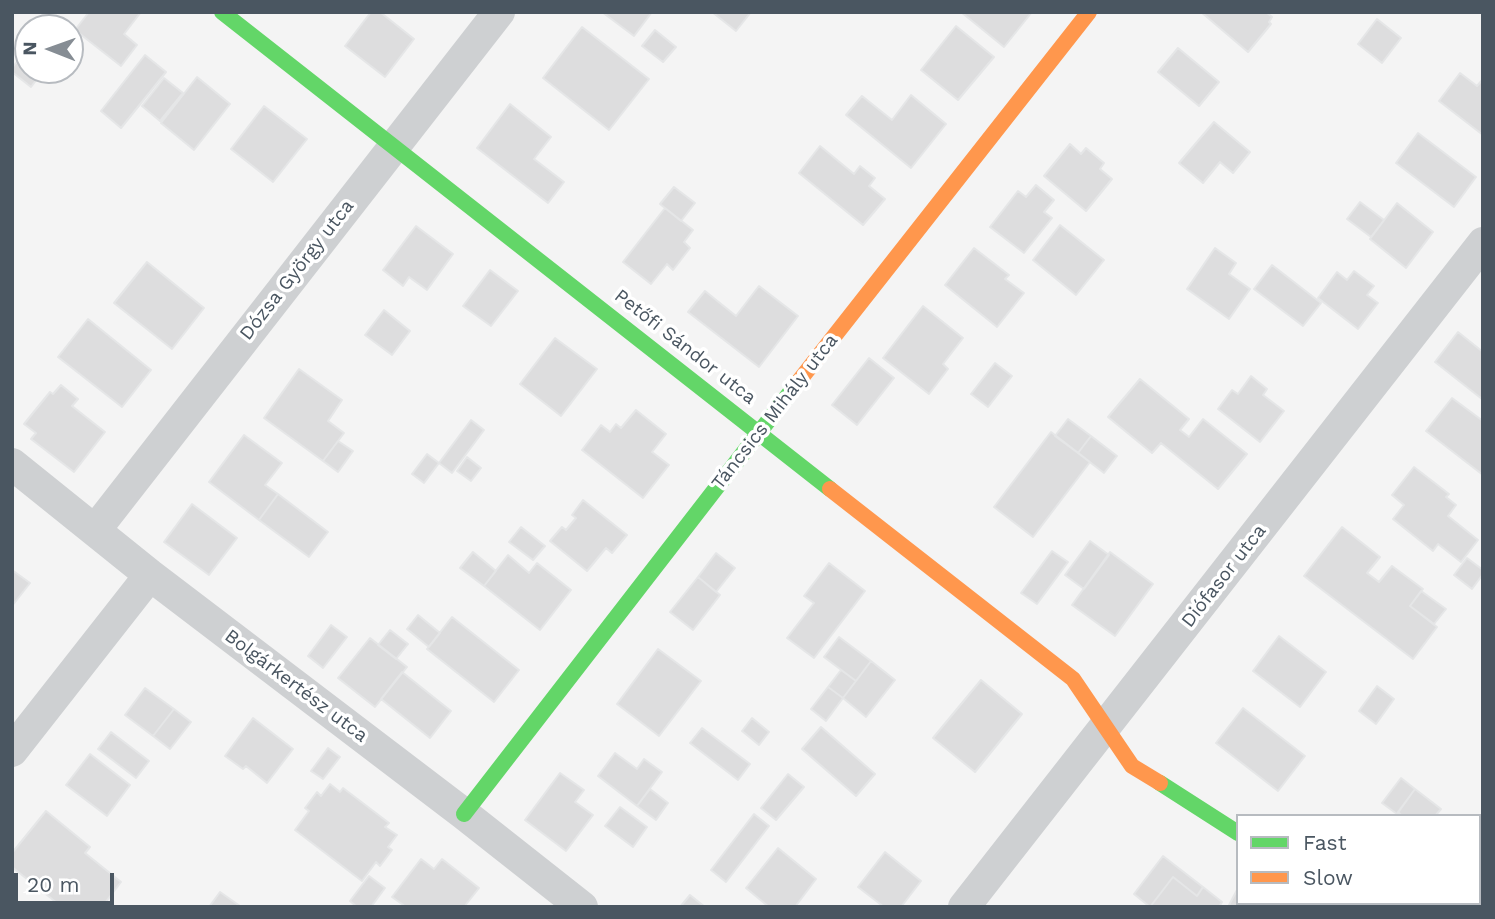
<!DOCTYPE html>
<meta charset="utf-8">
<style>
body{margin:0}
#map{position:relative;width:1495px;height:919px;overflow:hidden;background:#f4f4f4;font-family:"Work Sans",sans-serif}
canvas{display:block}
.frame{position:absolute;inset:0;border:14px solid #4a5661;pointer-events:none}
.legend{position:absolute;left:1236px;top:814px;width:245px;height:91px;box-sizing:border-box;background:#fff;border:2px solid #b7bbc0;margin:0;padding:9px 12px;list-style:none;font-size:21px;color:#4a5661}
.legend li{display:flex;align-items:center;gap:14px;height:35px}
.legend b{width:35px;border:2px solid #b7bbc0}
.north{position:absolute;left:14px;top:14px;width:70px;height:70px;box-sizing:border-box;background:#fff;border:2px solid #b7bbc0;border-radius:50%;rotate:271deg;font-size:19px;font-weight:700;line-height:28px;text-align:center;color:#4a5661}
.north::after{content:'';display:block;margin:auto;width:24px;height:32px;background:#868d94;clip-path:polygon(50% 0,100% 100%,50% 72%,0 100%)}
.scale{position:absolute;left:14px;top:873px;width:100px;height:32px;box-sizing:border-box;border:4px solid #4a5661;border-top:0;padding-left:9px;font-size:21px;line-height:24px;white-space:nowrap;color:#4a5661;-webkit-text-stroke:5px #fff;paint-order:stroke}
</style>
<div id="map">
<canvas width="1495" height="919"></canvas>
<div class="frame"></div>
<ul class="legend">
<li><b style="height:9px;background:#63d668"></b>Fast</li>
<li><b style="height:9px;background:#ff974d"></b>Slow</li>
</ul>
<div class="north">N</div>
<div class="scale">20 m</div>
</div>
<script>
const g = document.querySelector('canvas').getContext('2d');
g.lineJoin = 'round';
function fill(path, color) {
  g.fillStyle = color;
  g.fill(path, 'evenodd');
}
function stroke(path, color, width, dash) {
  g.strokeStyle = color;
  g.lineWidth = width;
  g.lineCap = dash ? 'butt' : 'round';
  g.setLineDash(dash || []);
  g.stroke(path);
}
function write(font, color, halo, rows, align = 'center') {
  g.font = font + ' "Work Sans",sans-serif';
  g.lineWidth = 7;
  g.setLineDash([]);
  g.textBaseline = 'middle';
  g.strokeStyle = halo;
  g.fillStyle = color;
  for (const [text, x, y, turn = 0] of rows) {
    g.save();
    g.translate(x, y);
    g.rotate((+turn || 0) * Math.PI / 180);
    g.textAlign = isNaN(turn) ? turn : align;
    if (halo) g.strokeText(text, 0, 0);
    g.fillText(text, 0, 0);
    g.restore();
  }
}
const building = new Path2D(`
 M89,12H141L124,34L137,45L121,66L75,30Z
 M371,12H380L414,39L385,77L345,46Z
 M602,12H652L634,36Z
 M712,12H751L736,31Z
 M961,12H1032L1004,47Z
 M1201,12H1266L1272,17L1269,22L1271,24L1248,52Z
 M1377,19L1401,38L1382,63L1358,44Z
 M956,26L994,57L958,100L921,70Z
 M582,27L649,79L609,130L543,78Z
 M655,30L676,47L663,62L642,46Z
 M28,48V70H44L31,87L12,72V68Z
 M1178,48L1219,82L1199,106L1158,72Z
 M145,55L166,72L121,128L101,111Z
 M1460,73L1477,86L1483,79V135L1439,101Z
 M197,77L230,104L194,150L161,123Z
 M164,78L183,93L160,121L142,106Z
 M911,95L946,124L911,168L846,115L862,96L892,120Z
 M510,104L551,137L534,159L564,182L548,203L477,148Z
 M264,106L307,139L273,182L231,149Z
 M1214,122L1250,152L1233,173L1220,162L1203,183L1179,163Z
 M1418,133L1476,177L1454,207L1396,163Z
 M1070,144L1081,154L1086,148L1104,163L1100,169L1112,179L1086,211L1044,176Z
 M820,146L854,174L860,166L875,178L869,186L885,199L863,225L799,173Z
 M1036,185L1054,200L1044,212L1052,218L1024,253L990,227L1018,191L1026,197Z
 M674,187L695,203L681,221L660,204Z
 M1360,202L1384,220L1371,237L1347,219Z
 M1397,203L1433,232L1406,268L1370,239Z
 M665,208L693,230L684,242L690,248L673,270L667,264L651,284L623,262Z
 M1060,225L1104,260L1076,295L1033,260Z
 M416,226L453,254L427,290L409,277L403,286L383,270Z
 M974,248L1009,275L1005,279L1024,293L997,327L945,285Z
 M1215,248L1236,263L1229,274L1250,289L1229,319L1187,289Z
 M147,262L204,308L172,349L114,303Z
 M1272,265L1321,303L1303,326L1254,289Z
 M490,270L518,291L491,326L463,306Z
 M1354,271L1374,286L1367,295L1378,303L1358,329L1318,298L1337,272L1347,280Z
 M759,286L798,316L759,367L688,312L705,291L736,316Z
 M923,306L963,338L943,364L948,369L929,394L883,358Z
 M384,310L410,331L392,355L365,335Z
 M88,319L151,370L122,407L58,357Z
 M1458,332L1483,352L1482,399L1435,362Z
 M555,338L597,369L561,416L520,384Z
 M869,358L894,378L857,425L832,405Z
 M995,363L1012,376L988,407L971,394Z
 M299,369L342,400L328,421L344,433L323,461L264,418Z
 M1251,376L1267,389L1263,395L1284,411L1260,442L1218,409L1232,390L1238,394Z
 M1140,379L1189,419L1180,430L1189,437L1203,419L1247,454L1218,489L1161,443L1152,453L1108,417Z
 M61,385L78,399L72,406L105,432L74,472L31,439L36,433L24,424L50,392L53,394Z
 M1452,398L1483,421V475L1426,431Z
 M636,410L666,434L652,452L669,465L643,498L582,450L601,425L610,432L616,424L621,428Z
 M1068,419L1091,436L1078,453L1055,436Z
 M471,420L484,430L452,473L439,463Z
 M1051,432L1090,462L1033,537L994,507Z
 M244,435L282,463L265,485L278,494L259,520L209,482Z
 M1091,436L1117,456L1104,473L1078,453Z
 M338,441L353,451L338,472L323,461Z
 M427,454L439,463L424,483L412,474Z
 M467,457L481,468L471,481L457,471Z
 M1414,467L1449,494L1446,497L1456,505L1448,516L1478,540L1461,562L1438,544L1433,551L1393,519L1404,505L1392,495Z
 M278,494L328,532L309,557L259,520Z
 M583,500L627,535L612,553L606,548L587,571L550,541L562,527L566,530L576,518L572,515Z
 M192,504L237,538L209,575L164,542Z
 M521,527L545,546L533,560L509,542Z
 M1342,527L1380,557L1367,573L1379,582L1392,566L1423,589L1410,606L1437,627L1413,659L1304,576Z
 M1090,541L1109,555L1084,589L1065,575Z
 M1052,551L1068,562L1037,604L1021,593Z
 M473,552L496,571L484,586L460,568Z
 M1110,552L1153,584L1115,636L1072,605Z
 M716,553L735,568L716,592L698,577Z
 M508,555L529,573L537,563L571,590L540,630L484,586Z
 M1467,558L1483,570V574L1472,589L1454,575Z
 M829,563L865,591L814,658L787,638L814,603L804,596Z
 M12,570L30,583L12,606Z
 M698,577L720,595L693,630L670,612Z
 M1421,591L1446,609L1434,624L1410,606Z
 M418,615L440,633L429,647L407,629Z
 M452,617L519,670L494,702L427,649Z
 M331,625L347,637L323,668L308,656Z
 M390,630L408,644L396,659L378,645Z
 M1279,636L1326,672L1300,707L1253,671Z
 M839,637L871,661L856,681L824,657Z
 M370,638L407,667L375,707L338,678Z
 M658,649L701,681L659,736L617,704Z
 M871,661L895,680L866,717L843,698Z
 M841,670L856,681L843,698L828,687Z
 M402,672L451,711L430,738L381,699Z
 M981,680L1022,714L975,772L933,738Z
 M1377,686L1394,699L1376,724L1359,711Z
 M828,687L843,698L826,721L811,709Z
 M145,688L174,709L153,736L125,715Z
 M1243,708L1305,756L1278,791L1216,743Z
 M174,709L191,722L170,749L153,736Z
 M253,718L293,749L267,783L246,766L243,769L225,756Z
 M752,718L769,732L759,745L742,731Z
 M821,727L875,774L856,796L802,749Z
 M702,728L750,764L738,780L690,743Z
 M111,732L149,761L136,778L98,749Z
 M328,748L340,757L323,779L311,771Z
 M615,753L637,769L644,759L662,772L637,806L598,776Z
 M90,754L130,785L107,816L66,785Z
 M560,773L584,790L575,802L593,815L566,851L525,820Z
 M788,774L804,787L776,820L761,808Z
 M1401,778L1415,789L1397,814L1382,803Z
 M330,784L340,792L343,788L389,823L385,827L397,835L388,847L392,850L380,866L376,862L362,881L295,830L309,811L305,808L317,792L321,796Z
 M650,789L668,803L656,820L637,806Z
 M1415,789L1441,809L1435,816H1402L1398,812Z
 M620,807L647,827L633,847L605,826Z
 M46,811L90,847L85,853L121,882L102,907H62L12,867V853Z
 M754,814L769,826L726,882L711,870Z
 M778,848L816,879L795,907H769L746,888Z
 M885,852L921,881L901,907H884L858,887Z
 M1163,856L1203,887L1197,896L1173,877L1150,907L1134,894Z
 M421,859L434,869L442,859L479,888L464,907H406L392,897Z
 M1479,866L1483,869V907L1477,903H1479Z
 M369,876L385,888L371,907H357L350,901Z
 M1173,877L1197,896L1203,887L1222,902L1219,907H1150Z
 M1238,888V903H1306L1310,907H1228Z
 M220,892L240,906L239,907H209Z
 M690,895L705,907H680Z`);
const street = new Path2D(`
 M12,464L150,575L464,814L582,907
 M96,529L499,12
 M12,751L150,575
 M1341,903L1346,907
 M964,907L1483,243`);
const fast = new Path2D(`
 M222,12L830,489
 M1160,783L1238,833
 M464,814L799,381`);
const slow = new Path2D(`
 M799,381L1089,12
 M830,489L1073,679L1132,766L1160,783`);
const streetNames = [
 ["Dózsa György utca",297,270,-52],
 ["Petőfi Sándor utca",685,347,38],
 ["Táncsics Mihály utca",775,412,-52],
 ["Diófasor utca",1224,576,-52],
 ["Bolgárkertész utca",296,686,37]
];
fill(building, '#ddddde');
stroke(building, '#e5e6e7', 2);
stroke(street, '#ced0d2', 32);
stroke(fast, '#63d668', 16);
stroke(slow, '#ff974d', 16);
write('19px', '#4a5661', '#fff', streetNames);
</script>
